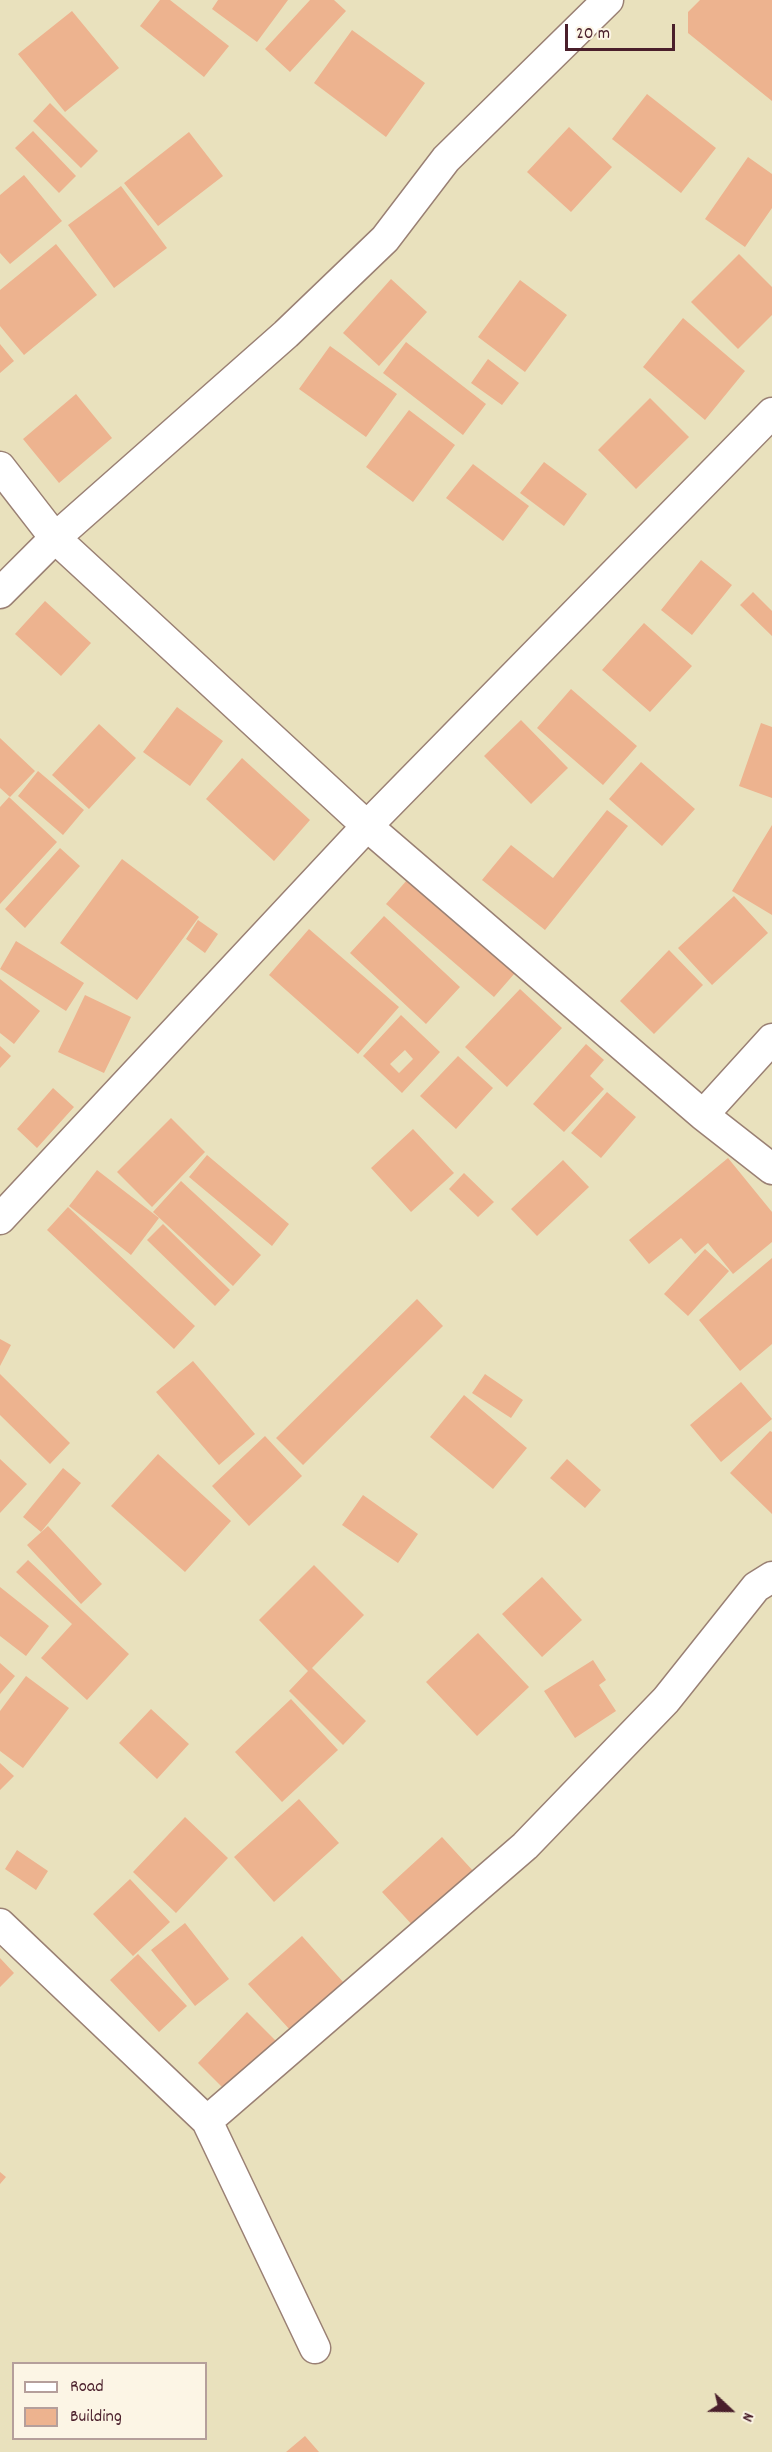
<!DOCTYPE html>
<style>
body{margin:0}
#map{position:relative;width:772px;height:2452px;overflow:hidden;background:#e9e1bd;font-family:Dekko,sans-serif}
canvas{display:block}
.legend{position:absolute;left:12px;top:2362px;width:195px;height:78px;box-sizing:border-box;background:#fcf5e5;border:2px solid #b59f9b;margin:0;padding:8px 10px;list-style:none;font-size:18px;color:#4a1f2b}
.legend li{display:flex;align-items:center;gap:12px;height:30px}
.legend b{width:30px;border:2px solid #b59f9b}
.north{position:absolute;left:700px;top:2380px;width:60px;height:60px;-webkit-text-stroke:4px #fcf5e5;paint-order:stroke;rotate:112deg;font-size:16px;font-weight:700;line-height:24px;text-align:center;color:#4a1f2b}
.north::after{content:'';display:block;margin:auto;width:21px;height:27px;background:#4a1f2b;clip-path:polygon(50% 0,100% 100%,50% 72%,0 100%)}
.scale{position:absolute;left:565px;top:24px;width:110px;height:27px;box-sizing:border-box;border:3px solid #4a1f2b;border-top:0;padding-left:8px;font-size:18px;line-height:21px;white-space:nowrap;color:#4a1f2b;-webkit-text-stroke:4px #fcf5e5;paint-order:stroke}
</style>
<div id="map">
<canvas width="772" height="2452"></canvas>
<ul class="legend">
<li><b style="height:8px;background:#fff"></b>Road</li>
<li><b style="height:16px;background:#edb38f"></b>Building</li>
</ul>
<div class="north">N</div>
<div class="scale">20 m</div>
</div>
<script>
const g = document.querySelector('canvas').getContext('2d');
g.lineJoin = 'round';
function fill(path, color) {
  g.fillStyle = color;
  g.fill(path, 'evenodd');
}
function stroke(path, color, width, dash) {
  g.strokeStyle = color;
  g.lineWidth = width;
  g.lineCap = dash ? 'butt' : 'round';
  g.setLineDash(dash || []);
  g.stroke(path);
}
const building = new Path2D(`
 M160,0H170L229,46L204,77L140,26Z
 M218,0H288L257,42L212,9Z
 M310,0H334L346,11L290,72L265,49Z
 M700,0H772V101L688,33V12Z
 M72,11L119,68L65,112L18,54Z
 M352,30L425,83L386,137L314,83Z
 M647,94L716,148L681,193L612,139Z
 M50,103L98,151L81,168L33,121Z
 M569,127L612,167L571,212L527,172Z
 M33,131L76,176L59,193L15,148Z
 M189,132L223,176L158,226L124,183Z
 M748,157L772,174V208L745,247L705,219Z
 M24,175L62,221L10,264L0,253V195Z
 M121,186L167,248L114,288L68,225Z
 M56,244L97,295L24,355L0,326V290Z
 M739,254L772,287V315L738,349L691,302Z
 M391,279L427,312L379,366L343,333Z
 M520,280L567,315L525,372L478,337Z
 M683,318L745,371L705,420L643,367Z
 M406,342L486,404L463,435L383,373Z
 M0,344L14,361L0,373Z
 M330,346L397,394L366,437L299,389Z
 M488,359L519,383L502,405L471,383Z
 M76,394L112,438L59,483L23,439Z
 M650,398L689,437L636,489L598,450Z
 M409,410L455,445L413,502L366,467Z
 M544,462L587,494L564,526L520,493Z
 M473,464L529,506L503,541L446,498Z
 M701,560L732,585L692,635L661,610Z
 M753,592L772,611V636L740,605Z
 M45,601L91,643L61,676L15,634Z
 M644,623L692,666L650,712L602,670Z
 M571,689L637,746L603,785L537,728Z
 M177,707L223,741L190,786L143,752Z
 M521,720L568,768L531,804L484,756Z
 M761,723L772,727V798L739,786Z
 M99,724L136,758L89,809L52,775Z
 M0,738L35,771L10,797L0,788Z
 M242,758L310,820L274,861L206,799Z
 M641,762L695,809L662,846L609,799Z
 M38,771L84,810L63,835L18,796Z
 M9,797L57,842L0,904V807Z
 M607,810L628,826L545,930L482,880L511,845L553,878Z
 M772,825V915L732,891Z
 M60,848L80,866L25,928L5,909Z
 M122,859L199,917L137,1000L60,943Z
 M407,880L515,973L494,997L386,904Z
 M734,896L768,933L712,985L678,948Z
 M384,916L460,987L426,1024L350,953Z
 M198,920L218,934L205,953L186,939Z
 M309,929L399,1007L358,1054L269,975Z
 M16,941L84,983L66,1011L0,969Z
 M669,950L703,985L654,1034L620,1001Z
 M0,979L40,1011L14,1044L0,1033Z
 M520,989L562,1028L507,1087L465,1047Z
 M85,995L131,1017L104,1073L58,1052Z
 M401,1015L440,1052L402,1093L363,1056ZM405,1050L413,1059L399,1073L390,1064Z
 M586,1044L604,1060L590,1076L604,1089L564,1132L533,1104Z
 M0,1046L11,1056L0,1068Z
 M458,1056L493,1088L456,1129L420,1096Z
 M53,1088L74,1107L37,1148L17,1129Z
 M607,1092L636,1117L601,1158L571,1133Z
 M171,1118L205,1152L152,1207L117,1172Z
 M413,1129L454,1173L411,1212L371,1168Z
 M207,1155L289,1224L272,1246L189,1177Z
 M728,1158L772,1212V1242L733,1274L708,1243L695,1254L681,1238L649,1264L629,1240Z
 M563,1160L589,1187L537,1236L511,1209Z
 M97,1170L159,1218L131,1255L69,1206Z
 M464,1173L494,1202L478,1217L449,1189Z
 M181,1181L261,1255L233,1286L153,1212Z
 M68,1207L195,1326L174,1349L47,1230Z
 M163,1224L230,1290L215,1306L147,1240Z
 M705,1249L729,1271L688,1316L664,1294Z
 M772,1258V1344L740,1371L699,1320Z
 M417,1299L443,1326L303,1465L276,1438Z
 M0,1339L11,1345L0,1366Z
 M193,1361L255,1434L219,1465L156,1392Z
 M0,1374L70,1443L50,1464L0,1415Z
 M485,1374L523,1400L511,1418L472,1393Z
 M741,1382L772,1419L721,1462L690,1425Z
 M464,1395L527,1448L493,1489L430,1437Z
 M770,1431L772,1432V1514L730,1473Z
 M265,1436L302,1476L249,1526L212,1486Z
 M158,1454L231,1521L185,1572L111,1506Z
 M0,1459L27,1484L0,1513Z
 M567,1459L601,1490L585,1508L550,1478Z
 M63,1468L81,1483L41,1532L23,1517Z
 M363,1495L418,1534L398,1563L342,1525Z
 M48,1526L102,1584L81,1604L27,1545Z
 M28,1560L129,1654L87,1700L41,1658L72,1624L16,1572Z
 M314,1565L364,1615L312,1668L366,1721L343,1745L289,1691L308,1671L259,1620Z
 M542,1577L582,1620L542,1657L502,1614Z
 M0,1587L49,1626L26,1656L0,1636Z
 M478,1633L529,1687L477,1736L426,1682Z
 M593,1660L606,1680L599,1685L616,1711L575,1738L544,1691Z
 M0,1663L15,1676L0,1694Z
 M26,1676L69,1708L23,1768L0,1751V1711Z
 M291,1699L338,1750L282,1802L235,1752Z
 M151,1709L189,1744L157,1779L119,1743Z
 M0,1763L14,1776L0,1790Z
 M299,1799L339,1843L274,1902L234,1857Z
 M185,1817L228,1858L176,1913L133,1872Z
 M442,1837L475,1873L415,1928L382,1892Z
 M17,1850L48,1871L36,1890L5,1869Z
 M130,1879L170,1922L133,1956L93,1914Z
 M185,1923L229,1979L195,2006L151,1950Z
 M302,1936L344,1983L291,2031L248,1984Z
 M138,1954L187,2006L159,2032L110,1980Z
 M0,1958L14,1973L0,1987Z
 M247,2012L280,2045L231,2096L198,2063Z
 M0,2172L6,2177L0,2184Z
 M305,2436L319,2452H286Z`);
const minor = new Path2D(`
 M0,467L55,538L367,826L703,1115L772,1169
 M0,593L55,538L286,334L385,239L446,159L608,0
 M703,1115L772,1039
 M0,1219L367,826L772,413
 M0,1924L207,2121
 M315,2348L207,2121L525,1846L666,1700L756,1587L772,1577`);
fill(building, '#edb38f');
stroke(minor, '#9a8074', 33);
stroke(minor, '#fff', 30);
</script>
